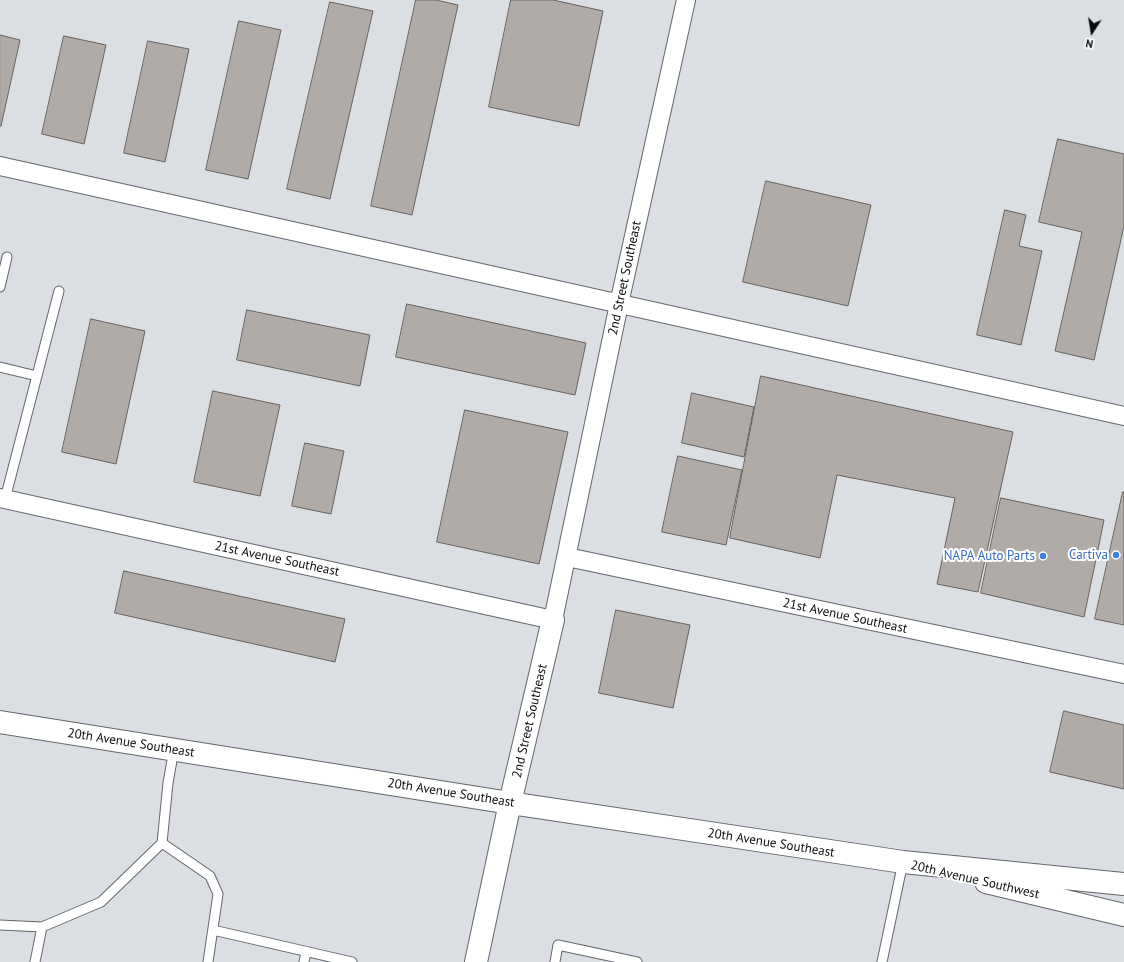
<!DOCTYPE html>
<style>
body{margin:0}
#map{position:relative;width:1124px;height:962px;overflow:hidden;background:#dbdfe4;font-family:"PT Sans",sans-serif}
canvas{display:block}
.north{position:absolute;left:1072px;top:12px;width:40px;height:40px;-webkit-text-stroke:3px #fff;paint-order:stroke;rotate:192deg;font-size:11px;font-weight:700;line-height:16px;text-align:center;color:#0a0b0d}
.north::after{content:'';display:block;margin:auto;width:14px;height:18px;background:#0a0b0d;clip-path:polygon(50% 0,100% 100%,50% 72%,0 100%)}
</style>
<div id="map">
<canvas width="1124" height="962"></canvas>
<div class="north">N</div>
</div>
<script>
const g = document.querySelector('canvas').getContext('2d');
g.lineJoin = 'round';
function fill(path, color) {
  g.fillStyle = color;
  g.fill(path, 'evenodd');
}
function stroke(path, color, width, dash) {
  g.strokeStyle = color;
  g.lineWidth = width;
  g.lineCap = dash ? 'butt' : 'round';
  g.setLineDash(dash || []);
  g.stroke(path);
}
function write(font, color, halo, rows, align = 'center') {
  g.font = font + ' "PT Sans",sans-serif';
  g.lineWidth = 4;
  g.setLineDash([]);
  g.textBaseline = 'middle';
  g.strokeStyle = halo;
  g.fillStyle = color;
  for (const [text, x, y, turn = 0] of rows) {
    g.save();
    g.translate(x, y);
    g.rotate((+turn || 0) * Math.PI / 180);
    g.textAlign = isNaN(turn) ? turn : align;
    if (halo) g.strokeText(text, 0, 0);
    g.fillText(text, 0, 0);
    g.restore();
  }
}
const building = new Path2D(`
 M416,0H436L458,5L412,215L371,206Z
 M511,0H553L603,11L579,126L489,107Z
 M330,2L373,11L330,199L287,189Z
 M239,21L281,30L248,179L206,170Z
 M0,35L20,40L1,126H0Z
 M64,36L106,45L84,144L42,134Z
 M148,41L189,49L165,162L124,153Z
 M1058,139L1124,154V226L1094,360L1055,351L1082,232L1039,222Z
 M766,181L871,205L848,306L743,282Z
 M1005,210L1026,215L1019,246L1042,251L1021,345L977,335Z
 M407,304L586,343L575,395L396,357Z
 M247,310L370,335L360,386L237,360Z
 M91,319L145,331L116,464L62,452Z
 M761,376L1013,432L978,592L937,584L955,498L837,475L820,558L730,538Z
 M213,391L280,405L260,496L194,482Z
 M692,393L754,407L744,457L682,443Z
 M465,410L568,432L539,564L437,542Z
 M305,443L344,451L331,514L292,506Z
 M678,456L742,470L726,545L662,532Z
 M1123,492H1124V625L1095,619Z
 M1001,498L1104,520L1084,617L981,593Z
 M124,571L345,619L335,662L115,613Z
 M616,610L690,625L673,708L599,693Z
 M1064,711L1124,725V789L1050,772Z`);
const lane = new Path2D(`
 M0,287L7,257
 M0,367L37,376
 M5,499L59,291
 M174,749L168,783L162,843L210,876L218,894L208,962
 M0,925L42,927L101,902L162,843
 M213,930L352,962
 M35,962L42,927
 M304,962L306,952
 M555,962L558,945L637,962
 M882,962L903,862`);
const street = new Path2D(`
 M0,166L1124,416
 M0,498L553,620L619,304L686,0
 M567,557L1124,674`);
const secondary = new Path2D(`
 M0,722L510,803L903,862L1124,884
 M986,882L1124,915
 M476,962L510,803L553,620`);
const markers = [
 [1116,555,4,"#3f7fe0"],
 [1043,556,4,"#3f7fe0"]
];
const streetNames = [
 ["2nd Street Southeast",625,278,-78],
 ["21st Avenue Southeast",277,559,12],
 ["21st Avenue Southeast",845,616,12],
 ["2nd Street Southeast",530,721,-77],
 ["20th Avenue Southeast",131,743,9],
 ["20th Avenue Southeast",451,793,9],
 ["20th Avenue Southeast",771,843,9],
 ["20th Avenue Southwest",975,880,13]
];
const shopNames = [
 ["Cartiva",1108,555],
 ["NAPA Auto Parts",1035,556]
];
fill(building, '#b0aba7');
stroke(building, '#66625e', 1);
stroke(lane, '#62666b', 11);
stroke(street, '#62666b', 20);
stroke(secondary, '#62666b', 24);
stroke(lane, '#fff', 9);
stroke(street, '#fff', 18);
stroke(secondary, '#fff', 22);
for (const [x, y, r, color] of markers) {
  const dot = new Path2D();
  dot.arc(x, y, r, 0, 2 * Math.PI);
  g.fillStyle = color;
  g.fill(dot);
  stroke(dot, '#fff', 1.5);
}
write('13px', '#0a0b0d', '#fff', streetNames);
write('13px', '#366cbe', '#fff', shopNames, 'right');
</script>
